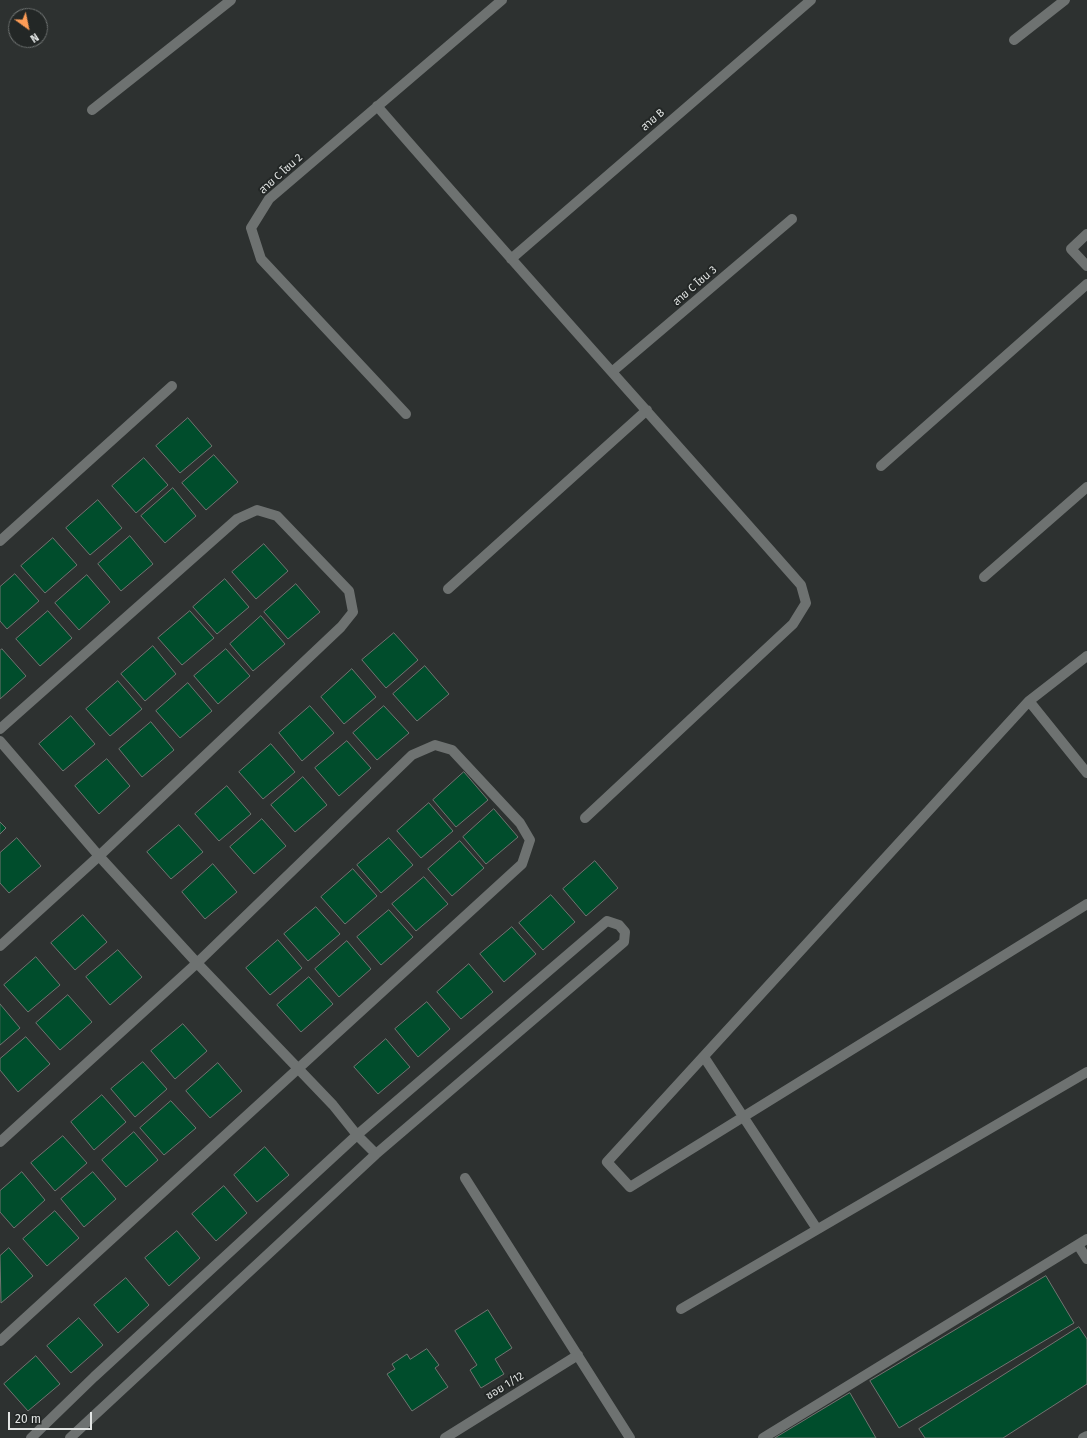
<!DOCTYPE html>
<meta charset="utf-8">
<style>
body{margin:0}
#map{position:relative;width:1087px;height:1438px;overflow:hidden;background:#2d3130;font-family:"Fira Sans",sans-serif}
canvas{display:block}
.north{position:absolute;left:8px;top:8px;width:40px;height:40px;box-sizing:border-box;background:#232726;border:1px solid #6f7372;border-radius:50%;rotate:147deg;font-size:11px;font-weight:700;line-height:16px;text-align:center;color:#e2e5e4}
.north::after{content:'';display:block;margin:auto;width:14px;height:18px;background:#fd9c56;clip-path:polygon(50% 0,100% 100%,50% 72%,0 100%)}
.scale{position:absolute;left:8px;top:1412px;width:84px;height:18px;box-sizing:border-box;border:2px solid #e2e5e4;border-top:0;padding-left:5px;font-size:12px;line-height:14px;white-space:nowrap;color:#e2e5e4;-webkit-text-stroke:3px #232726;paint-order:stroke}
</style>
<div id="map">
<canvas width="1087" height="1438"></canvas>
<div class="north">N</div>
<div class="scale">20 m</div>
</div>
<script>
const g = document.querySelector('canvas').getContext('2d');
g.lineJoin = 'round';
function fill(path, color) {
  g.fillStyle = color;
  g.fill(path, 'evenodd');
}
function stroke(path, color, width, dash) {
  g.strokeStyle = color;
  g.lineWidth = width;
  g.lineCap = dash ? 'butt' : 'round';
  g.setLineDash(dash || []);
  g.stroke(path);
}
function write(font, color, halo, rows, align = 'center') {
  g.font = font + ' "Fira Sans","Noto Sans Thai",sans-serif';
  g.lineWidth = 4;
  g.setLineDash([]);
  g.textBaseline = 'middle';
  g.strokeStyle = halo;
  g.fillStyle = color;
  for (const [text, x, y, turn = 0] of rows) {
    g.save();
    g.translate(x, y);
    g.rotate((+turn || 0) * Math.PI / 180);
    g.textAlign = isNaN(turn) ? turn : align;
    if (halo) g.strokeText(text, 0, 0);
    g.fillText(text, 0, 0);
    g.restore();
  }
}
const building = new Path2D(`
 M188,418L212,446L180,473L156,446Z
 M214,455L238,482L206,510L182,483Z
 M144,458L168,485L136,513L112,486Z
 M173,488L196,516L165,543L141,516Z
 M98,500L122,528L90,555L66,528Z
 M130,536L153,564L121,591L98,564Z
 M53,538L77,565L45,593L21,566Z
 M264,544L288,571L256,599L232,572Z
 M15,574L39,601L7,629L0,621V587Z
 M87,575L110,602L79,630L55,603Z
 M225,579L249,607L217,634L193,607Z
 M296,584L320,612L288,639L264,612Z
 M48,611L72,638L40,666L16,639Z
 M190,611L214,638L182,665L158,638Z
 M261,616L285,644L253,671L230,644Z
 M394,633L418,660L386,688L362,660Z
 M153,646L176,674L145,701L121,674Z
 M2,649L26,676L0,699V651Z
 M226,649L250,676L218,704L194,676Z
 M425,666L449,694L417,721L393,694Z
 M352,669L376,697L344,724L321,697Z
 M118,681L142,709L110,736L86,709Z
 M188,683L212,711L180,738L156,711Z
 M310,706L334,733L302,761L279,733Z
 M384,706L409,733L377,760L353,733Z
 M71,716L95,744L63,771L39,744Z
 M151,722L174,750L142,777L119,749Z
 M347,741L371,768L339,796L315,768Z
 M271,744L295,772L263,799L239,772Z
 M107,759L130,786L99,814L75,786Z
 M464,772L488,800L456,827L433,800Z
 M303,777L327,805L295,832L271,805Z
 M227,786L251,814L219,841L195,814Z
 M429,803L453,831L421,858L397,831Z
 M494,809L518,837L486,864L463,837Z
 M262,819L286,846L254,874L230,847Z
 M0,822L6,828L0,834Z
 M179,825L203,852L171,879L147,852Z
 M17,838L41,866L9,893L0,883V853Z
 M389,838L413,865L381,893L357,865Z
 M460,841L484,868L452,896L428,869Z
 M595,861L618,888L586,916L563,889Z
 M213,864L237,892L205,919L182,892Z
 M353,869L377,896L345,924L321,897Z
 M424,877L448,904L416,931L392,904Z
 M551,895L575,922L543,950L519,923Z
 M316,907L340,934L308,961L284,934Z
 M389,910L413,937L381,965L357,937Z
 M83,915L107,942L75,970L51,943Z
 M512,927L536,954L504,982L480,954Z
 M278,940L302,968L270,995L246,968Z
 M347,941L371,969L339,997L315,969Z
 M118,950L142,977L110,1005L86,977Z
 M36,957L60,985L28,1012L4,985Z
 M469,964L493,992L461,1019L437,992Z
 M309,977L333,1004L301,1032L277,1005Z
 M68,995L92,1022L60,1050L36,1023Z
 M427,1002L450,1029L418,1057L395,1029Z
 M0,1004L20,1028L0,1045Z
 M183,1024L207,1051L175,1079L151,1051Z
 M26,1037L50,1064L18,1092L0,1070V1059Z
 M386,1039L410,1067L378,1094L354,1067Z
 M143,1062L167,1089L135,1117L111,1089Z
 M218,1063L242,1091L210,1118L186,1091Z
 M102,1095L126,1122L94,1150L71,1122Z
 M171,1101L196,1128L164,1155L140,1128Z
 M134,1132L158,1160L126,1187L102,1160Z
 M63,1136L87,1163L55,1191L31,1163Z
 M265,1147L289,1175L257,1202L234,1175Z
 M22,1172L45,1200L14,1228L0,1212V1191Z
 M93,1172L116,1199L84,1227L61,1199Z
 M224,1186L247,1213L216,1241L192,1214Z
 M55,1211L79,1238L47,1266L23,1239Z
 M177,1231L200,1258L169,1286L145,1258Z
 M9,1248L33,1276L1,1303L0,1256Z
 M1046,1276L1074,1323L899,1428L870,1381Z
 M126,1278L149,1305L118,1333L94,1305Z
 M488,1310L512,1348L495,1359L504,1374L481,1388L470,1370L477,1365L455,1331Z
 M79,1318L103,1345L71,1373L47,1346Z
 M1079,1327L1087,1339V1384L1003,1438H925L919,1429Z
 M427,1349L439,1365L435,1368L448,1387L412,1411L387,1374L395,1369L392,1364L407,1354L410,1359Z
 M36,1356L60,1384L28,1411L4,1384Z
 M850,1393L876,1438H775Z`);
const minor = new Path2D(`
 M1014,40L1065,0
 M377,106C517,267 660,425 801,585L806,603L793,624L585,818
 M92,110L231,0
 M1087,234L1071,249L1087,266
 M511,259L811,0
 M613,371L792,219
 M406,414L261,259L251,228L269,199L502,0
 M881,466L1087,284
 M0,541L172,386
 M984,577L1087,487
 M448,589L647,410
 M1087,656L1029,701L607,1162L630,1187L1087,904
 M1029,701L1087,773
 M0,729L237,519L257,510L277,516L349,591L353,612L341,627L99,856L0,946
 M0,741L99,856L197,963L333,1105L357,1135L376,1154
 M704,1057L817,1229
 M0,1142L197,963L412,755L435,745L452,750L520,823L530,840L522,864L0,1341
 M465,1178L630,1438
 M1078,1245L1087,1259
 M681,1309L1087,1072
 M31,1438L94,1377L357,1135L607,921L619,925L625,932L624,942L376,1154L70,1438
 M445,1438L578,1355
 M763,1438L1087,1239
 M1083,1438L1087,1436`);
const streetNames = [
 ["สาย B",653,120,-41],
 ["สาย C โซน 2",281,174,-42],
 ["สาย C โซน 3",695,286,-41],
 ["ซอย 1/12",505,1386,-32]
];
fill(building, '#004d2c');
stroke(building, '#707471', 1);
stroke(minor, '#6e7271', 10);
write('11px', '#e2e5e4', '#232726', streetNames);
</script>
